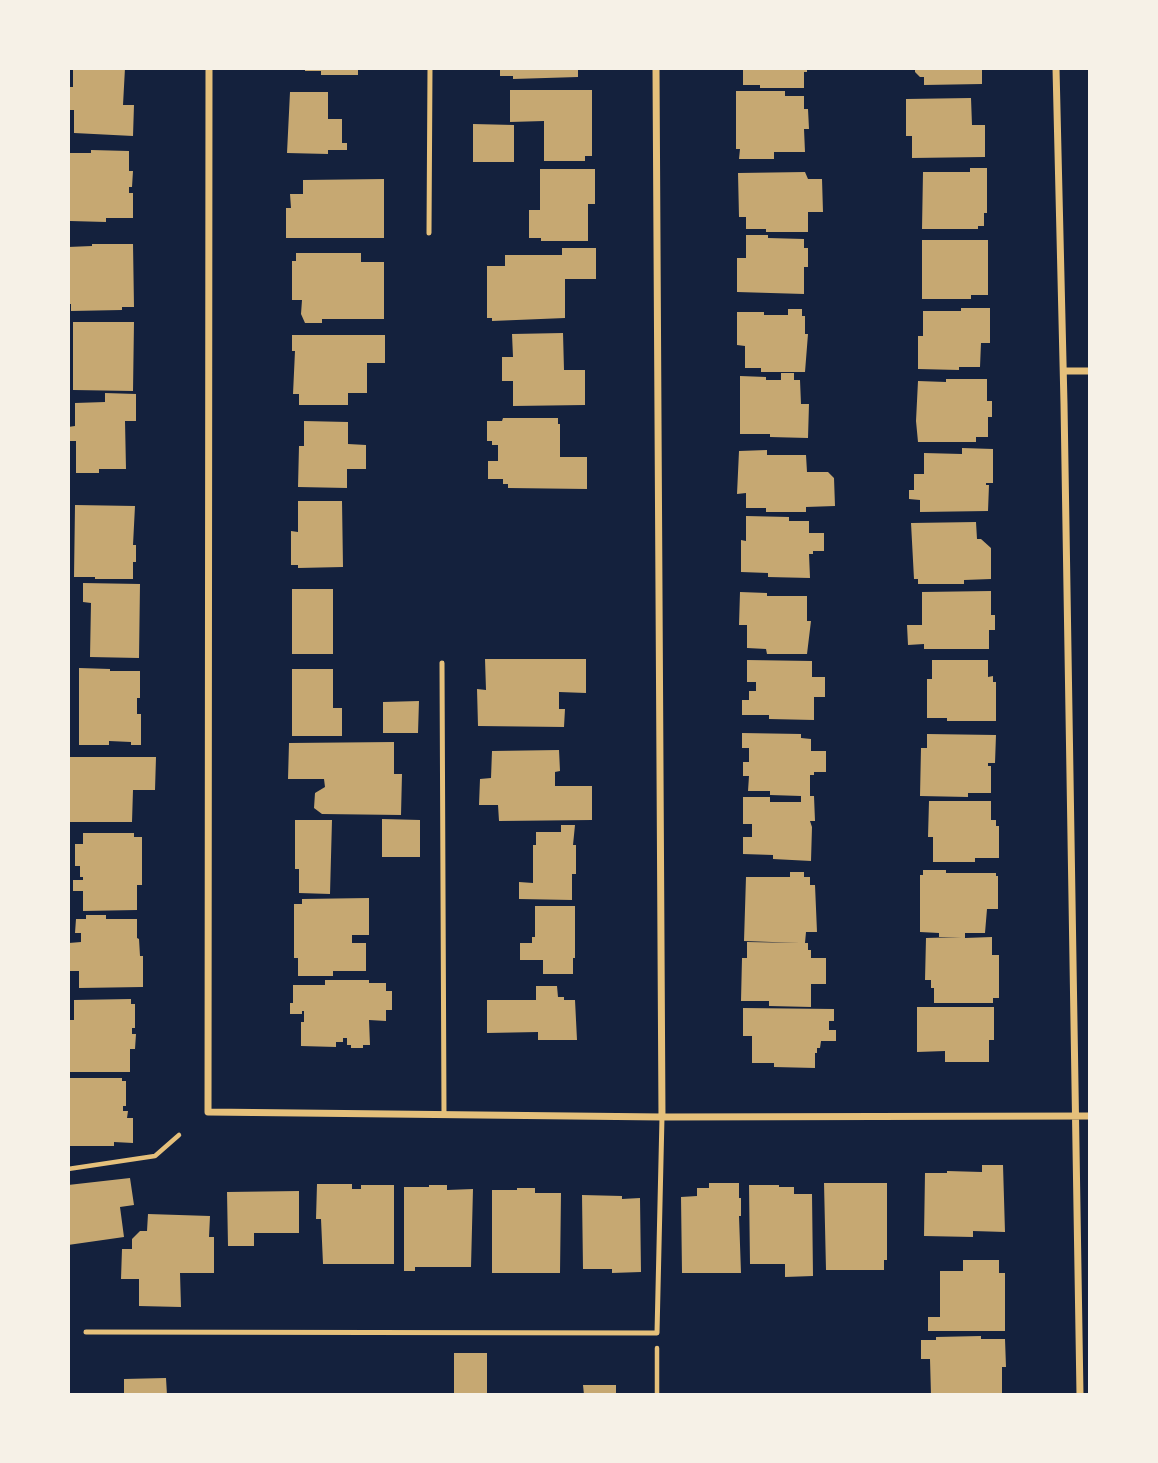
<!DOCTYPE html>
<style>
body{margin:0}
#map{position:relative;width:1158px;height:1463px;overflow:hidden;background:#14213d;font-family:"DejaVu Sans",sans-serif}
canvas{display:block}
.frame{position:absolute;inset:0;border:70px solid #f6f1e7;pointer-events:none}
</style>
<div id="map">
<canvas width="1158" height="1463"></canvas>
<div class="frame"></div>
</div>
<script>
const g = document.querySelector('canvas').getContext('2d');
g.lineJoin = 'round';
function fill(path, color) {
  g.fillStyle = color;
  g.fill(path, 'evenodd');
}
function stroke(path, color, width, dash) {
  g.strokeStyle = color;
  g.lineWidth = width;
  g.lineCap = dash ? 'butt' : 'round';
  g.setLineDash(dash || []);
  g.stroke(path);
}
const building = new Path2D(`
 M73,68H125L123,105H134L133,136L74,133V110H68V87H73Z
 M305,68H358V75H321V71H305Z
 M500,68H578V77L513,79V76H500Z
 M743,68H807V72H804V88H760V85H743Z
 M915,68H982V84L924,85V77H920L915,72Z
 M510,90H592V156H585V161H544V121L510,122Z
 M736,91H785V96H804V109H808L809,129H804L805,152H774V159H739L740,149H736Z
 M290,92H328V119H342V143H347V150H328V154L287,153Z
 M971,98L972,125H985V157L912,158V136H906V99Z
 M473,124L514,125V162H473Z
 M91,150L129,151V171H133L132,187H129V193H133V218H106V222L70,221V189H68L70,153H91Z
 M970,168H987V213H984V226H978V229H922L923,172H970Z
 M540,169H595V204H588V241H541V238H529V210H540Z
 M805,172L808,179H822L823,212H808V232H766V229H746V217H739L738,173Z
 M384,179V238H286V208H291L290,194H303V180Z
 M746,235H768V238L804,239V248H808V267H804V294L737,292V258H746Z
 M922,240H988V295H971V299H922Z
 M92,244H133L134,307H122V310L71,311V304H68V247L92,246Z
 M562,248H596V279H565V318L492,321V318H487V266H505V255H562Z
 M296,253H361V262H384V319H322V323H305L301,314L302,300H292V261H296Z
 M961,308H990V343H981L980,367H959V370L918,369V336H923V311H961Z
 M788,309H802V316H805V334H808L805,372H761V368H745V346L737,345V312H764V315H788Z
 M73,322H134L133,391L73,390Z
 M563,333L564,370H585V405L513,406V381H502V357H513L512,334Z
 M292,335H385V363H367V393H348V405H299V394H293L295,351H292Z
 M781,373H794V380H800L801,404H809L808,438L770,437V434H740V376L766,377V380H781Z
 M946,379H987V401H992V417H988V437H976V442H918L916,421L918,381L946,382Z
 M105,393L136,394V421H125L126,469H99V473H76V441H68V427L75,426V403L105,402Z
 M503,418H558V424H560V457H587V489L508,488V484H503V479H488V461H498V445H492V441H487V421H502Z
 M304,421L348,422V444L366,445V469H347V488L298,487L299,446H304Z
 M962,448L993,449V483H986V485H989L988,511L920,512V500L909,499V490H914V474H924V453L962,454Z
 M767,450V455H806L807,472H828L834,478L835,506L806,507V512H766V508H746V493L737,494L739,451Z
 M298,501H342L343,567L298,568V565H291V531L298,532Z
 M75,505L135,506L133,545H136V562H133V579H95V577H74Z
 M746,516L789,517V521H809V533H824V551H813V554H809L810,578L768,577V573L741,572V540L746,541Z
 M976,522L977,539H981L991,548V579L964,580V584H918V579H914L911,523Z
 M83,583L140,584L139,658L90,657L91,603L83,602Z
 M292,589H333V654H292Z
 M991,591V615H995V630H989V649H924V644L908,645L907,625H922V592Z
 M740,592L767,593V596H807V621H811L807,654H767L766,649L747,648V625H739Z
 M485,659H586V693L559,692V709H565L564,727L478,726L477,689L486,690Z
 M747,660L812,661V677H825V697H814V720L769,719V715H742V700H749V691H756V682H747Z
 M932,660H988V677L993,676V682H996V721H947V718H927V679H932Z
 M79,668L110,669V671H140V698H137V714H141V745H131V742L109,741V745H79Z
 M292,669H333V708H342V736H292Z
 M419,701L418,733H383V702Z
 M742,733L801,734V738L811,739V751H826V772H814V775H810V796H814L815,821H810L812,827L811,861L773,859V855L743,854V837H752V824H743V797H770V802H801V796L770,795V791H748L749,776H743V762H749V748H742Z
 M927,734L996,735L995,763H988V766H991V793H968V797L920,796L921,748H927Z
 M394,742V774H402L401,815L322,814L314,808L315,793L325,787L324,779H288L289,743Z
 M559,750L560,771L555,772V786H592V820L499,821L498,805H479L480,779L491,778L492,751Z
 M70,757H156L155,790H133L132,822H70Z
 M929,801H991V820H996V826H999V858H975V862H933V837H928Z
 M382,819L420,820V857H382Z
 M295,820H332L330,894L299,893V869H295Z
 M561,825H575L573,845H576V874H572V900L519,899V882L533,883V845H536V832H561Z
 M83,833H134V837H142V885H137V910L83,911V891H73V880H83V877H80V866H75V844H83Z
 M923,870H946V873H996V876H998V909H987L985,933H965V938L992,937V955H999V998H993V1003H934V988H931V980H925L926,938L962,937H939V933L920,932V875H923Z
 M790,872H804V877H810V885H815L817,932H806L805,943H808V950H811V958H826V984H811V1007L769,1006V1001H741L742,958H747V942L800,943L744,941L746,877H790Z
 M369,898V935H352V943H366V971H333V976H298V958H294V904H302V899Z
 M535,906H575V958H573V974H543V960H520V943H532V937H535Z
 M86,915H106V919H137V938L139,939L140,956H143V987L79,988V971H69V943L81,942V933H75L76,919H86Z
 M325,980H369V983H386V991H392V1010H386V1021L369,1020L370,1045H363V1048H351V1045H347V1038H343V1042H336V1047L301,1046V1022H304V1011H302V1014H290V1003H293V985H325Z
 M536,986H557L558,997H564V1000H575L577,1040H538V1032L487,1033V1000H536Z
 M131,999V1004H135V1028H132V1034H136L135,1049H130V1072H68V1020H74V1000Z
 M917,1007H994V1040H989V1062H945V1051L917,1052Z
 M743,1008L834,1009V1021H829V1030H836V1041H821L820,1048H817V1053H815V1068L774,1067V1063H752V1036H743Z
 M69,1078H122V1081H126V1106H123V1111H128L127,1118H133V1143L114,1142V1146H68Z
 M982,1165H1003L1005,1232L973,1231V1237L924,1236L925,1173H947V1171L982,1172Z
 M130,1178L134,1205L120,1207L124,1237L68,1245V1185Z
 M709,1183H739V1198H741V1216H739L741,1273H682L681,1197L697,1196V1188H709Z
 M824,1183H887V1260H884V1270H826Z
 M317,1184H352V1189H361V1185H394V1264H323L321,1219H316Z
 M429,1185H447V1190L473,1189L471,1267H415V1271H404V1187H429Z
 M749,1185H779V1187H794V1194H812L813,1276L785,1277V1264H750Z
 M517,1188H535V1193H561L560,1273H492V1190H517Z
 M299,1191V1233H254V1246H228L227,1192Z
 M582,1195L622,1196V1199L640,1198L641,1272L612,1273V1269H583Z
 M148,1214L210,1216L209,1237H214V1273H180L181,1307L139,1306V1279H121L122,1249H132V1239L140,1231H147Z
 M963,1260H999V1273H1005V1331H928V1317H940V1271H963Z
 M981,1336V1339H1005L1006,1367H1002V1395H931L930,1359H921V1340H936V1337Z
 M454,1353H487V1395H454Z
 M166,1378L167,1395H124V1379Z
 M583,1385H616V1395H584Z`);
const path = new Path2D(`
 M68,1169L155,1156L179,1135
 M657,1348V1395`);
const service = new Path2D(`
 M429,233L430,68
 M442,663L444,1114
 M86,1332L657,1333L662,1117`);
const minor = new Path2D(`
 M209,68L208,1112L662,1117L1090,1116
 M656,68L662,1117
 M1056,68L1064,404L1080,1395
 M1064,371H1090`);
fill(building, '#c6a872');
stroke(path, '#e5c07b', 4.5);
stroke(service, '#e5c07b', 5);
stroke(minor, '#e5c07b', 7);
</script>
